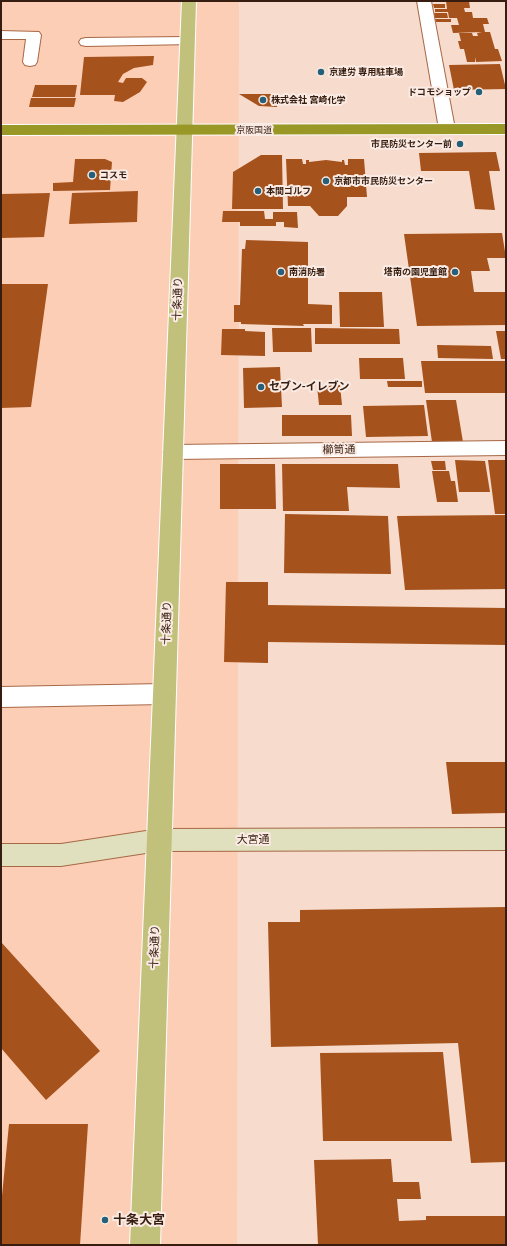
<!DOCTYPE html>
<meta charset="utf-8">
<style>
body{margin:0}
#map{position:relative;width:507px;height:1246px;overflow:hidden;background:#f7dbcc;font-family:"Noto Serif",serif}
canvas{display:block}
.frame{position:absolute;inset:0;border:2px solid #371d0f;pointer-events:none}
</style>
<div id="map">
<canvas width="507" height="1246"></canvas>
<div class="frame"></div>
</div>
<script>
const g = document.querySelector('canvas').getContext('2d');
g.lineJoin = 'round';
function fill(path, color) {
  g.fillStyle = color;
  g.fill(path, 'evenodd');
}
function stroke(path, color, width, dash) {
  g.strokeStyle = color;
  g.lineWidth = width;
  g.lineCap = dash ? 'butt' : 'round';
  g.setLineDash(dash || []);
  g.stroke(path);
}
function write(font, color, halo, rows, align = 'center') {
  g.font = font + ' "Noto Serif","Noto Sans JP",serif';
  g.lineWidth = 4;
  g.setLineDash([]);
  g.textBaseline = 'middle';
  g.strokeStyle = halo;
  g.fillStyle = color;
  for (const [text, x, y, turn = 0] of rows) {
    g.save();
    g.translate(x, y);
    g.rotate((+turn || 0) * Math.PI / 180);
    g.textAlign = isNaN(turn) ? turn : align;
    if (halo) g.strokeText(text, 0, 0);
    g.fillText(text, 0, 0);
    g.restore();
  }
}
const built = new Path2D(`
 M1,1H239L237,1245H1Z`);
const building = new Path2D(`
 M446,1H469L470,8H464L465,12H472L473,18H487L489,24H483L485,32H490L495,49H498L502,61L476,62L475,57V62H467L464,49H460L458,41H461L459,33H472L473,36H478L477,33L482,32L453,33L451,25H459L457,18H449L448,12H435V9H447Z
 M433,4H445V8H434Z
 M434,13H447L448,18H435Z
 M435,19H451V22H436Z
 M154,56L153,65L134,68L123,74L118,82L123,83L126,78H142L147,82L140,92L123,102L114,101L115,95H80L84,57Z
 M500,64L506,89L454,90L449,65Z
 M35,85H77L75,97H32Z
 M239,94H277V107L259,106Z
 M31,98H76L74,107H29Z
 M496,152L500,171H489L495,210L475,209L469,171H421L419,153Z
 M261,155H282L283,209H232L233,172Z
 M75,159H105L112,162L110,190L53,191V183L73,182Z
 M286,159H302L303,164H306V160H309V162L326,160L342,162V160H344L345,165H348V159H364L367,197H347V206L338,216H319L310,206H288Z
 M138,191L137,222L69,224L72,193Z
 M50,193L44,237L1,238V194Z
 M223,211H264L265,219H273V212H297L298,228L284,227V222H276V226H240V222H222Z
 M502,233L506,258H487L490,271H471L474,292H506V325L417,326L404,234Z
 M246,240L308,242V304L332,305V324H303L304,326L241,324V322H234V305H240L242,249H245Z
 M1,284H48L31,407L1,408Z
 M339,292H382L384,327H340Z
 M272,328H311L312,352H273Z
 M315,328L399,329L400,344H315Z
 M222,329H245V331L265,332V356L221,355Z
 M496,331H506V359H501Z
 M437,345L491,346L493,359L438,358Z
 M359,358H403L405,379H360Z
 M421,361H506V393H425Z
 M280,367L282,407L244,408L243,368Z
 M387,381H422V387H388Z
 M340,385L342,405H319L317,386Z
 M426,400H456L463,442H432Z
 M424,405L428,436L366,437L363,406Z
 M282,415H351L352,436H282Z
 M455,460L485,461L490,492H459Z
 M488,460H506V514H495Z
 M431,461H445L446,470H433Z
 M220,464H275L276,509H220Z
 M282,464H398L400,488L347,487L349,511H283Z
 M432,471H449L451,481H455L458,502H437Z
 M285,514L388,516L391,574L284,573Z
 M506,515V589L405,590L397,516Z
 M226,582H268V605L506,608V645L268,642V663L224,662Z
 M446,762H506V813L452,814Z
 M506,907V1162L471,1163L458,1043L271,1047L268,922H300V910Z
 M1,942L100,1051L46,1100L1,1048Z
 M443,1052L452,1141H323L320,1053Z
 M9,1124H88L80,1245H1V1206Z
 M391,1159L393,1182H419L421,1199H397L399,1221L426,1220V1216H506V1245H318L314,1160Z`);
const street = new Path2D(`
 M417,1H431L455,129L453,132L447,134L441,132L439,129Z
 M1,31L39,32L41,35L37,62L35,65L30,66L25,65L23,62L26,39H1Z
 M187,37L192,38L194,41L192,44L86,46L81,45L79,42L81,39L86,38Z
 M506,441V455L173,459L166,457L163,452L166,447L173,445Z
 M164,684L172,687L175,694L172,701L164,704L1,707V687Z`);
const secondary = new Path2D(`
 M506,828V850L159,851L61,866H1V844H61L159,829Z`);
const primary = new Path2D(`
 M182,1H196L160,1245H130Z`);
const highway = new Path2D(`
 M506,124V134L1,135V125Z`);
const markers = [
 [321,72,4,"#256078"],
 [479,92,4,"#256078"],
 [263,100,4,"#256078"],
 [460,144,4,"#256078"],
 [92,175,4,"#256078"],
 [326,181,4,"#256078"],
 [258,191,4,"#256078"],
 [281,272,4,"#256078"],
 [455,272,4,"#256078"],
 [261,387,4,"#256078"],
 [105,1220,4,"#256078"]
];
const farPoinames = [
 ["京建労 専用駐車場",329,72],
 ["ドコモショップ",471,92,"right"],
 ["株式会社 宮崎化学",271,100],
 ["市民防災センター前",452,144,"right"],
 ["コスモ",100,175],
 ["京都市市民防災センター",334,181],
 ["本間ゴルフ",266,191],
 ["南消防署",289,272],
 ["塔南の園児童館",447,272,"right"]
];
const farStreetnames = [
 ["京阪国道",254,130]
];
const streetNames = [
 ["十条通り",178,299,-88],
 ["櫛笥通",339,450,-1],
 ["十条通り",167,623,-88],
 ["大宮通",253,840],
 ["十条通り",155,947,-88]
];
const poiNames = [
 ["セブン-イレブン",269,387]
];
const nearPoinames = [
 ["十条大宮",113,1220]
];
fill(built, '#fdceb6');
fill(building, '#a6521c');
stroke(street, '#a76846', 2);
stroke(secondary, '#a76846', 2);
stroke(primary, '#fff', 2);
stroke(highway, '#fff', 2);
fill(street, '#fff');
fill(secondary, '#e0e0be');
fill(primary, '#c2c17c');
fill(highway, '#999725');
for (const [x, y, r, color] of markers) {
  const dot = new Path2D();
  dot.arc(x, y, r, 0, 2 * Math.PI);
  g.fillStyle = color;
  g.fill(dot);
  stroke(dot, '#faebe4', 1.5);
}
write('bold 9px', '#371d0f', '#faebe4', farPoinames, 'left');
write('9px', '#371d0f', '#faebe4', farStreetnames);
write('11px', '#371d0f', '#faebe4', streetNames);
write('bold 11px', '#371d0f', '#faebe4', poiNames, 'left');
write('bold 13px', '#371d0f', '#faebe4', nearPoinames, 'left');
</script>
